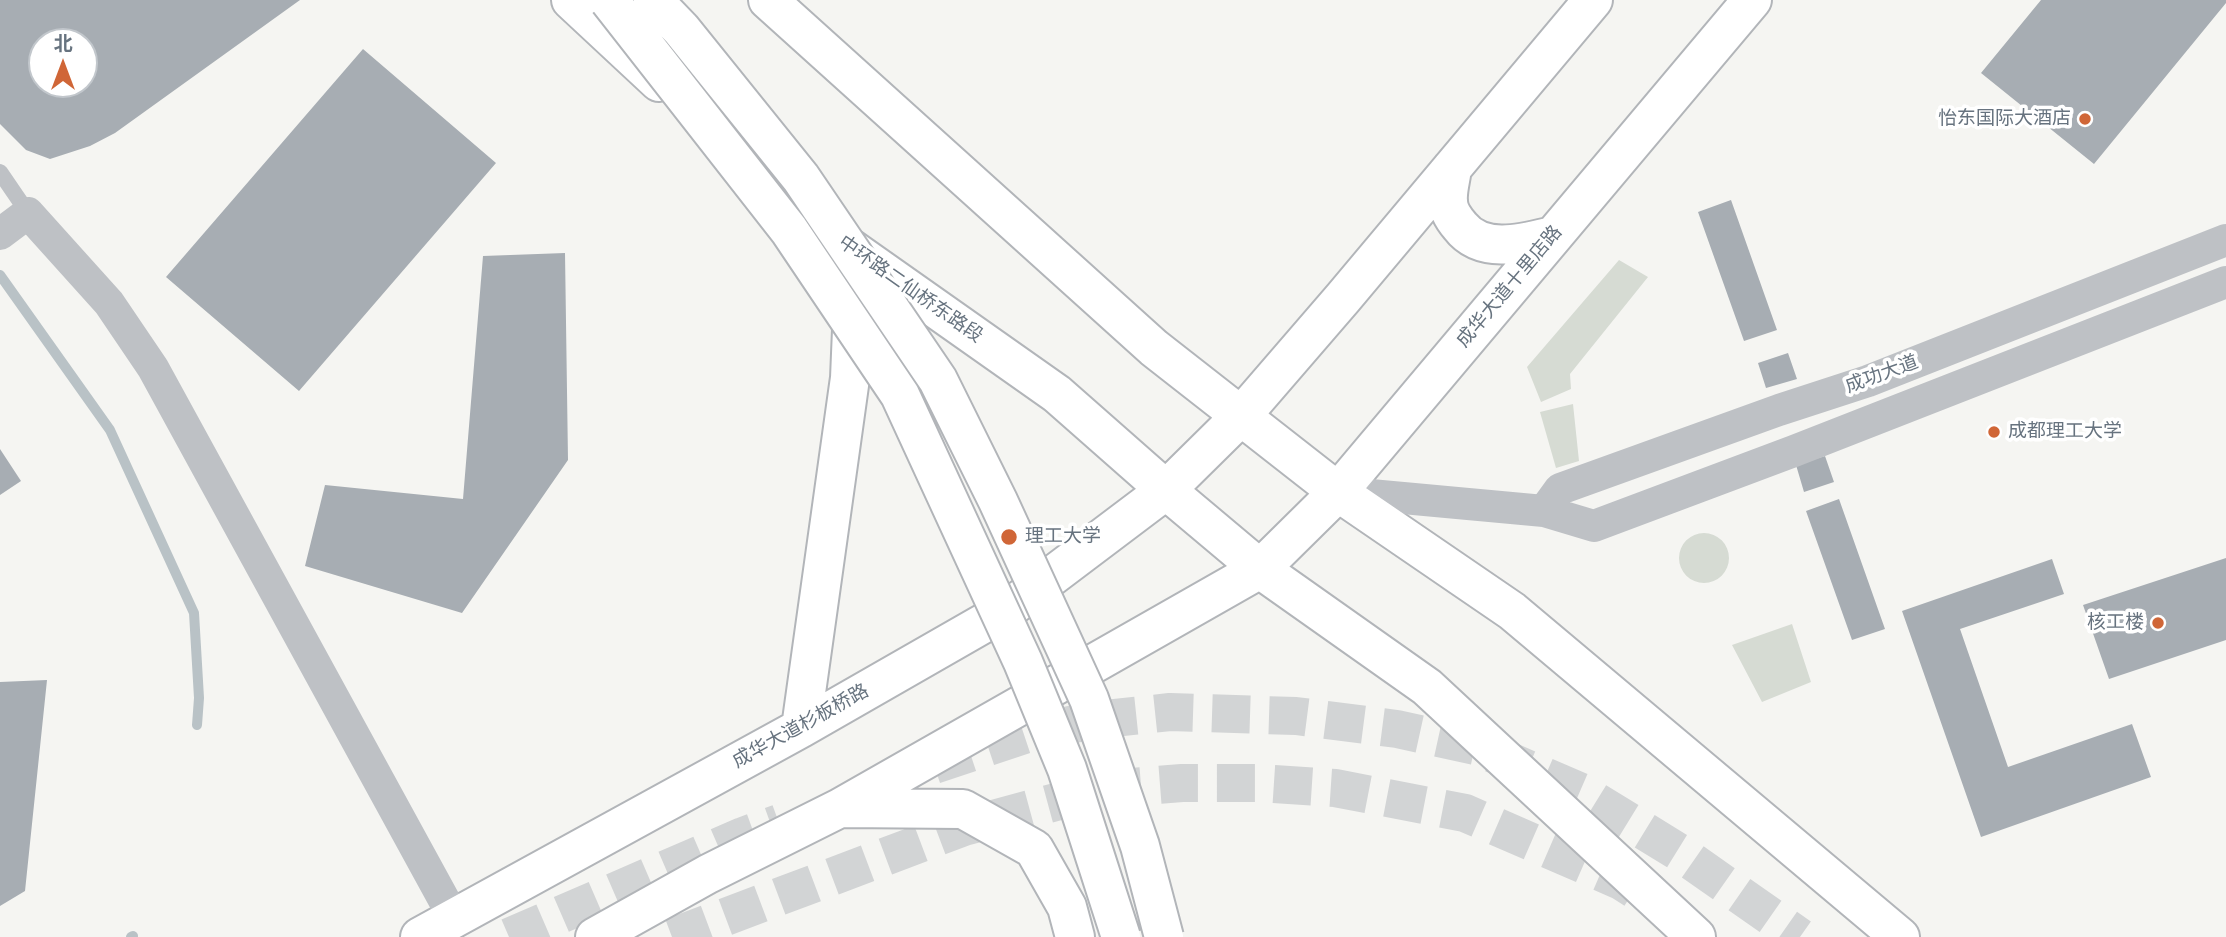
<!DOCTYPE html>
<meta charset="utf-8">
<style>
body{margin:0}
#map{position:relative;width:2226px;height:937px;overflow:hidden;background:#f5f5f2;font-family:"Roboto Condensed","Noto Sans SC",sans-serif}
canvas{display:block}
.north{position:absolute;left:28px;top:28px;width:70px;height:70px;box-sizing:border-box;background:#fff;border:2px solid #c2c7cc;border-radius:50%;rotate:0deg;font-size:19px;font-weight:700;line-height:28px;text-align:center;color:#67737f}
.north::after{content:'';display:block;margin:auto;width:24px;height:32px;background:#d06637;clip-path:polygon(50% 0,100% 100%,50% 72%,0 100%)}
</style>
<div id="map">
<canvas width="2226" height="937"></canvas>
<div class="north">北</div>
</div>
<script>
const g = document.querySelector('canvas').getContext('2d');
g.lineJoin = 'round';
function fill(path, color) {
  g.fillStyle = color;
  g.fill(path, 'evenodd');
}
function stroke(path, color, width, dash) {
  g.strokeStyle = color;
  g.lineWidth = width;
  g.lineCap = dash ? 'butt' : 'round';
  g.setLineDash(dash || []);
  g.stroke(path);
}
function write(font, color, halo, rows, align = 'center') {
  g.font = font + ' "Roboto Condensed","Noto Sans SC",sans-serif';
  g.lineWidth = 7;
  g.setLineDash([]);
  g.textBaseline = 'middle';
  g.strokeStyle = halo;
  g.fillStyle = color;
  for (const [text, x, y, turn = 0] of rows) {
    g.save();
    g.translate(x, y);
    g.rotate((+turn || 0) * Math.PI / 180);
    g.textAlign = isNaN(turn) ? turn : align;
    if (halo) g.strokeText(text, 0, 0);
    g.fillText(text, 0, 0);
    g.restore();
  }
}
const green = new Path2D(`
 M1619,260L1648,277L1570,374L1571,389L1541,402L1527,367Z
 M1573,404L1579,461L1556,468L1540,412Z
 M1679 558a25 25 0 1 1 50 0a25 25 0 1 1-50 0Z
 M1792,624L1811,682L1762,702L1732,645Z`);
const stream = new Path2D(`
 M0,275L110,430L194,613L199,698L197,725
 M131,937L133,936`);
const building = new Path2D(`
 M0,0H300L115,133L90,146L50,159L26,150L0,124ZM42,42H84V84H42Z
 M2041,0H2226V3L2094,164L1981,73Z
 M363,49L496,163L299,391L166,277Z
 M1731,200L1777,330L1744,341L1698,212Z
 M565,253L568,460L462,613L305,566L325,485L463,499L483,256Z
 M1788,353L1797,379L1766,388L1758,363Z
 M0,449L21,481L0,495Z
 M1825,456L1834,482L1804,492L1796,465Z
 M1839,499L1885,629L1852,640L1806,511Z
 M2226,558V640L2109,679L2083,605Z
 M2052,559L2064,594L1960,629L2008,767L2132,724L2151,777L1981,837L1902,611Z
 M47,680L25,891L0,906V682Z`);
const primaryTunnel = new Path2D(`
 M934,765L1027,734L1094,720L1170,712L1296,716L1397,729L1475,746L1581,792L1680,853L1800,937
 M509,937L743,836L779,823
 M672,937L964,827L1078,796L1131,787L1182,783H1259L1335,788L1465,813L1621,881L1643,895`);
const service = new Path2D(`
 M0,172L28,213`);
const minor = new Path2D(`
 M0,234L28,213L109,303L153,368L454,918
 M1338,492L1544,511L1594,526L1794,451L2226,282
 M1544,511L1560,489L1779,410L1868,381L2226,240`);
const primary = new Path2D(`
 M571,0L659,82
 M768,0L1154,348L1338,492L1512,611L1900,937
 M1452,168C1451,178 1447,191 1448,201C1448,210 1454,219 1460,226C1482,255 1524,243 1553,236
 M760,175L803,215L1057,394L1166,490L1260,569L1427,687L1696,937
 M801,728L850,378L853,305
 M842,808L963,809L1034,849L1067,907L1075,937
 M420,937L801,728L1007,610L1166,490L1242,415L1343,298L1593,0
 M595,937L708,874L840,808L1260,569L1338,492L1752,0`);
const primaryBridge = new Path2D(`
 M609,0L789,230L900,395L1023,662L1067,769L1121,937
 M653,0L681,29L801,178L938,380L998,501L1089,699L1140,846L1164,937`);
const markers = [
 [2085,119,7,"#d06637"],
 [1994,432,7,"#d06637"],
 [1009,537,9,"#d06637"],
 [2158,623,7,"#d06637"]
];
const poiNames = [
 ["怡东国际大酒店",2071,119],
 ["成都理工大学",2008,432,"left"],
 ["理工大学",1025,537,"left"],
 ["核工楼",2144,623]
];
const streetNames = [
 ["成华大道十里店路",1510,287,-50],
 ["中环路二仙桥东路段",910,290,35],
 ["成功大道",1882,375,-20],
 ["成华大道杉板桥路",801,727,-29]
];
fill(green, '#d6dbd3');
stroke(stream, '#b9c2c6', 10);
fill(building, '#a7adb3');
stroke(primaryTunnel, '#d2d4d5', 38, [38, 19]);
stroke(primary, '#b2b5b9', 42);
stroke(service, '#bec1c5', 16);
stroke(minor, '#bec1c5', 32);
stroke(primary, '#fff', 38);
stroke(primaryBridge, '#b2b5b9', 42, []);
stroke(primaryBridge, '#fff', 38);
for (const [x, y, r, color] of markers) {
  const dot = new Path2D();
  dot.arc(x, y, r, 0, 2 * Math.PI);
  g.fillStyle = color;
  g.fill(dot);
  stroke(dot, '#fff', 2.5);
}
write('19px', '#67737f', '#fff', poiNames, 'right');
write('19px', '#67737f', '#fff', streetNames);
</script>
